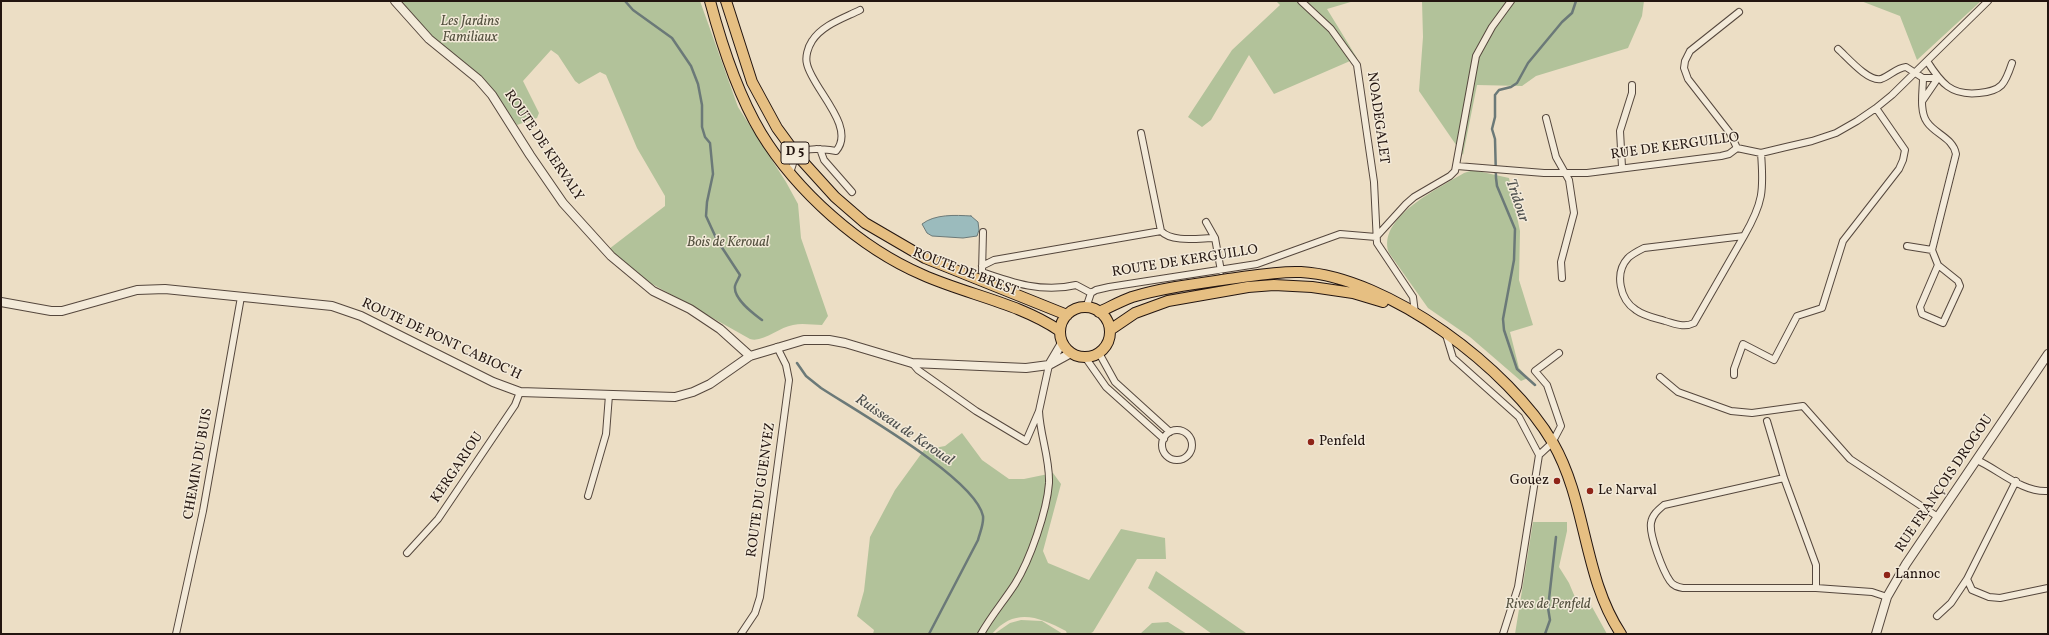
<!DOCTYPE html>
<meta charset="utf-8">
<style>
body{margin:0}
#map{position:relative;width:2049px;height:635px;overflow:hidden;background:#ecdec5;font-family:Vollkorn,serif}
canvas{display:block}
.frame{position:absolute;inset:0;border:2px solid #231510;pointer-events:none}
</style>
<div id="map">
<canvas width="2049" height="635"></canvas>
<div class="frame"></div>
</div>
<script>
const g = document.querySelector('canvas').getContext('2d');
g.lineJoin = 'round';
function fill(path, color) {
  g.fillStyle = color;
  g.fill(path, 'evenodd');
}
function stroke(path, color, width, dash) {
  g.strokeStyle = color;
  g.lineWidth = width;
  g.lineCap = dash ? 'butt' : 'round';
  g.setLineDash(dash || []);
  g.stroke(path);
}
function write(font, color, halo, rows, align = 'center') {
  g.font = font + ' Vollkorn,serif';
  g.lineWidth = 3;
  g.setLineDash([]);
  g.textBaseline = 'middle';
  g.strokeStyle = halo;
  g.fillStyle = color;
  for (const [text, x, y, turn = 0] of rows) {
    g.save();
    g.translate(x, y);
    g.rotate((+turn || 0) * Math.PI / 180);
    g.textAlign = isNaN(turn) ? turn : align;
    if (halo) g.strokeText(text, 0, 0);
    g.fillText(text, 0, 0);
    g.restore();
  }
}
const green = new Path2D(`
 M399,1H700L738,107L786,182L798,204L801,238L828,316L822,325C813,325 802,323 793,325C779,327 763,343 750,339L645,280L609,249L665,206V196L637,148L606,75L600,72L579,84L575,81L558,55L551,50L523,81L539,113L537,118L517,125L495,92L474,70L436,40Z
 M1276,1H1354L1327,9L1357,58L1274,94L1249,55L1211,120L1202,127L1188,117L1232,50L1280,5Z
 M1422,1H1644L1642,16L1628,48L1536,76L1522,86L1477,85L1463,155L1419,91L1423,37Z
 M1861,1H1981L1917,60L1900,16Z
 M1473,170L1509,178L1520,231L1519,280L1533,325L1510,332L1519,368L1528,378L1521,381L1470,337L1428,308L1389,253C1376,218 1439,188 1464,173Z
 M962,433L982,460L1009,479H1024L1053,473L1061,484L1043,551L1048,563L1089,580L1121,529L1165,538L1166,559H1137L1093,632L1089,634H1067L1066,631C1039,617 1015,607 992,634H873L874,630L857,616L864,591L870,537L895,490L924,450L945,446Z
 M1533,522H1567V531L1559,567L1569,583L1577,602L1591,605L1607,634H1515Z
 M1156,571L1246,633V634H1212L1148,588Z
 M1021,620L1042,621L1063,634H994L1010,623Z
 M1168,622L1187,634H1140L1152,623Z`);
const water = new Path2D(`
 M971,216L978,222L979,230L977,236L963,238L932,236L927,233L922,224C935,214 955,215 971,216Z`);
const stream = new Path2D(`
 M625,1L633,10L672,38L691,66L698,84L702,105V127L705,137L710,143L713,174L707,202L706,216L717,240L740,275C739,278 736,282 735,286C733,299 754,314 762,320
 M797,363L806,376L821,388C856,411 975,478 983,516C984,524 980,532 978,540L929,634
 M1535,385L1517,369L1504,330L1503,319L1514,260L1515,229L1497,186L1496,178L1495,139L1492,129L1495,117V95L1499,90L1511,87L1517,83L1528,63L1562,22L1572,13L1576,1
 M1545,634L1550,620L1548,608L1556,537`);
const minor = new Path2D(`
 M1301,1L1331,29L1357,65L1374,182L1377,243L1413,297L1415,313
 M1838,49C1847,57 1868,82 1881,79C1890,76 1896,68 1906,67L1923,78H1938
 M1927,61C1941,83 1951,96 1979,93C2002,91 2005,84 2012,63
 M1923,78C1923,90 1919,111 1927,122C1935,134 1953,138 1956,154L1932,250L1938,265L1958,281L1960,286L1943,323L1922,314L1920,307L1938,265
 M1923,100L1938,78
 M1546,118L1556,157L1569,180L1574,213L1561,262L1562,278
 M1141,133L1161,231
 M1737,148L1730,133L1688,79L1684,68L1685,61L1690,51L1739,12
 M820,149L824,160L852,192
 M1457,166L1544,173H1587L1721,156L1729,154L1737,148L1761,153L1786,147L1812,141L1836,133L1857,121L1876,108L1892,95L1988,1
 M1622,167L1620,131L1632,93V85
 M790,173L796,154C808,147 822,149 836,151C857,127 812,88 807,64C805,57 808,47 812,41C822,25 844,18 860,10
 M1206,222L1215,238
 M983,232L982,272C1013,283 1043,293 1076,285L1091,293
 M1744,236L1694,323C1684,328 1676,324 1665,321C1655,318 1644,316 1636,310C1620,300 1614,273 1628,258C1632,254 1638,251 1644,248L1744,236C1763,203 1764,191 1761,153
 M1376,237L1406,204L1414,197L1450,176L1455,171L1476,56L1492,27L1511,1
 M1907,246L1932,250
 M982,266L994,260L1161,231C1172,243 1200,238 1215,238L1221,271
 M1091,293L1096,290L1109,287L1257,264L1340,234L1376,237
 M1086,308L1091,293
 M1446,335L1453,358L1519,417L1539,455
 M1099,353L1115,382L1170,432
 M1085,357L1106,387L1164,439
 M912,363L918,370L976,411L1026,441L1039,411L1049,365
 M1734,375V369L1743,344L1774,360L1797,316L1822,308L1843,241L1899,169L1903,160L1905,150L1876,108
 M1660,377L1678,392L1731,411L1752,413L1803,406L1850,459L1938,517
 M1767,421L1784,478L1816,565V588L1872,592L1887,597
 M1162 445a15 15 0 1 1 30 0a15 15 0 1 1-30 0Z
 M1977,460C1999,470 2023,493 2048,491
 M1784,478L1664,505C1658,510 1652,515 1651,523C1649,535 1663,571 1670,581C1673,586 1678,587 1683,588H1816
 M2016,481L1967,579L1972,590L1989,597L2000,598L2048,588
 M588,496L606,434L609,395
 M407,553L438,519L515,405L520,392
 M1937,616L1951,603L1967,579
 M176,634L203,511L241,297
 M741,634L755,613L760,597L789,380L786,365L777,347
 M981,634C991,616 1004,601 1015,584C1030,560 1047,511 1049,483C1050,459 1040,435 1039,411
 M1503,634L1518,587L1539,455L1552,443L1561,426L1547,385L1535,371L1559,353`);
const tertiary = new Path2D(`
 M395,1L429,39L478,79L492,95L530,155L563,203L611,256L653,291L690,309L720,329L750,356
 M1,302L51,311H62L137,290L165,289L332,306L361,316L493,382L520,392L675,397L693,392L710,384L750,356L804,340H829L845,343L912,363L1026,368L1049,365L1071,353
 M1049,365L1062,343
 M1876,634L1887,597L1906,564L2048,354`);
const primary = new Path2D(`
 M710,1C722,46 737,93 761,133C797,192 860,248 923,275C968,295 1019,303 1060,331
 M726,1L752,82L777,128L796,154L835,197L865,223L925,258L1067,315
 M1060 332a25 25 0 1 1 50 0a25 25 0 1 1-50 0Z
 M1099,312C1110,307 1121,301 1132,297C1165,287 1202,283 1236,278C1257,275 1280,271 1301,272C1389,277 1510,369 1553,443C1587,502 1583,577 1621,634
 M1110,330L1135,313L1168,301L1248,287L1274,285L1312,287L1353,293L1383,302`);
const markers = [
 [1311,442,4,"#8f2418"],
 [1557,481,4,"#8f2418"],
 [1590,491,4,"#8f2418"],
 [1887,575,4,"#8f2418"]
];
const shields = [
 [795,153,28]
];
const shieldNames = [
 ["D 5",795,153]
];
const parkNames = [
 ["Les Jardins",470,22],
 ["Familiaux",470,38],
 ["Bois de Keroual",728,243],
 ["Rives de Penfeld",1548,605]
];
const streetNames = [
 ["NOADEGALET",1377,118,82],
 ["ROUTE DE KERVALY",543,146,56],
 ["RUE DE KERGUILLO",1675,147,-8],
 ["ROUTE DE KERGUILLO",1185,262,-9],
 ["ROUTE DE BREST",965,273,21],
 ["ROUTE DE PONT CABIOC'H",441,340,25],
 ["CHEMIN DU BUIS",199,464,-80],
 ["KERGARIOU",458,468,-56],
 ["RUE FRANÇOIS DROGOU",1945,484,-56],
 ["ROUTE DU GUENVEZ",762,490,-82]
];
const poiNames = [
 ["Penfeld",1319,442],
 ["Gouez",1549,481,"right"],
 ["Le Narval",1598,491],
 ["Lannoc",1895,575]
];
const waterNames = [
 ["Tridour",1516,201,71],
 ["Ruisseau de Keroual",904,431,34]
];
fill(green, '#b2c29a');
fill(water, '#9bbbbd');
stroke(water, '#6b7978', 1);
stroke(stream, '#6b7978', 2.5);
stroke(minor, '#55473d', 8);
stroke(tertiary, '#55473d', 10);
stroke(primary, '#231510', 12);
stroke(minor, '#f3ead9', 6);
stroke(tertiary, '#f3ead9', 8);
stroke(primary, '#e6bf82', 10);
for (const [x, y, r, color] of markers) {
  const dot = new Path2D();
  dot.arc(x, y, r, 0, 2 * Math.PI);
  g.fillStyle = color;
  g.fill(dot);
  stroke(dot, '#f3ead9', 1.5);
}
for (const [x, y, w] of shields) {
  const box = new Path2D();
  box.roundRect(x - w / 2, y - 11, w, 22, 3);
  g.fillStyle = '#f3ead9';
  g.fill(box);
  stroke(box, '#231510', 1);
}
write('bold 13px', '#231510', null, shieldNames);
write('italic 14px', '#555240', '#f3ead9', parkNames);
write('14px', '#231510', '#f3ead9', streetNames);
write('14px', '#231510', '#f3ead9', poiNames, 'left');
write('italic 15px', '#4d4f4d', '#f3ead9', waterNames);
</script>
